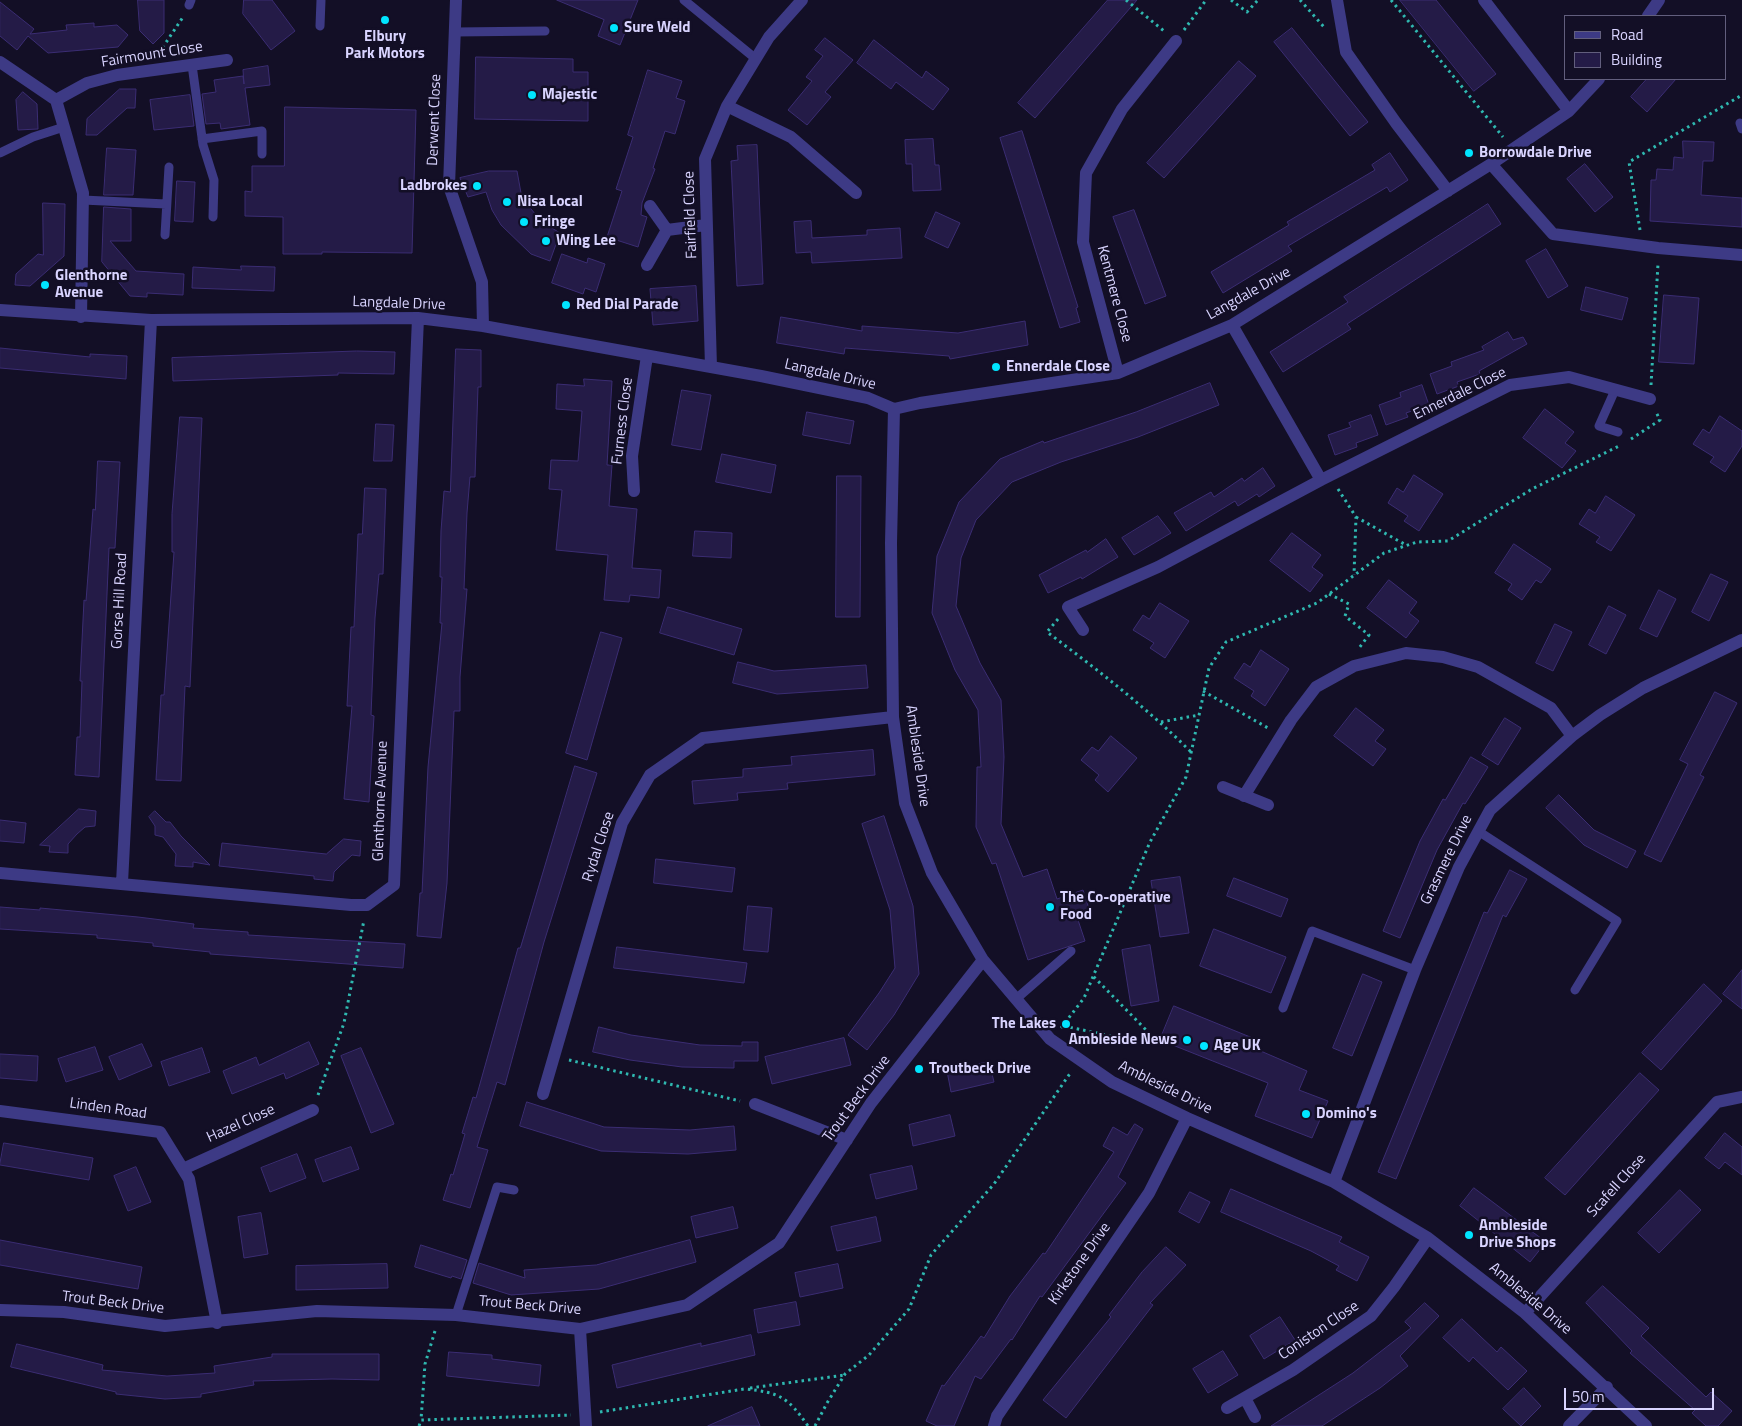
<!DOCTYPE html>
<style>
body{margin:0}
#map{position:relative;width:1742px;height:1426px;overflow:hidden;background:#130f26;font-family:"Titillium Web",sans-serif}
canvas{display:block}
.legend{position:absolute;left:1564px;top:15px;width:162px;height:65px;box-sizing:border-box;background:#130f26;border:1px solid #625e7d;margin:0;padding:6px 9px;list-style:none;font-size:15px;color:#d9d4ff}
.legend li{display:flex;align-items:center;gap:10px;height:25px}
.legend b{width:25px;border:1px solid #625e7d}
.scale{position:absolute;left:1564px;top:1388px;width:150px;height:22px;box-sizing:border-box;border:2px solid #d9d4ff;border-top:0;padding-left:6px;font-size:15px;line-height:18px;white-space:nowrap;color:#d9d4ff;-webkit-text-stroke:4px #130f26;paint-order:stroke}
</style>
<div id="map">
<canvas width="1742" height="1426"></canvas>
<ul class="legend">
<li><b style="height:6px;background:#3d3a85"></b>Road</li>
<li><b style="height:14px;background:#241b47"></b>Building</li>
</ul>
<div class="scale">50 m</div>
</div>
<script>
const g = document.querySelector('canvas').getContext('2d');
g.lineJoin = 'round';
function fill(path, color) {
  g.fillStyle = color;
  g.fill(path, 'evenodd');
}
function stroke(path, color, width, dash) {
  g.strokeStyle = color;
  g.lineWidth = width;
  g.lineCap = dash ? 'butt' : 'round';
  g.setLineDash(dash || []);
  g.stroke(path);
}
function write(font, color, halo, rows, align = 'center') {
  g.font = font + ' "Titillium Web",sans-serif';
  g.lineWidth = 5;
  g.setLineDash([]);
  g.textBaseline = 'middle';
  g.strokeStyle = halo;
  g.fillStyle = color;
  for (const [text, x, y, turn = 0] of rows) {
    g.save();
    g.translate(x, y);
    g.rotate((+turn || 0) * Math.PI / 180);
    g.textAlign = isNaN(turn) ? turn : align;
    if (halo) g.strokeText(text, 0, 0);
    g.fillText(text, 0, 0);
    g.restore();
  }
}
const building = new Path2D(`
 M138,0H164V33L153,44L140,31Z
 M244,0H272L295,31L271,50L243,14Z
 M557,0H638L620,45L598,36L604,20Z
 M1108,0H1137L1035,118L1018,103Z
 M1400,0H1436L1496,74L1474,91Z
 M0,2L34,29L30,34L67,30L66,25L94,23V27L117,25L128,35L118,47L48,53L28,36L17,50L0,36Z
 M1292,28L1368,122L1350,136L1274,42Z
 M825,38L853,60L825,92L831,97L807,125L788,110L812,81L806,77L823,56L815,50Z
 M874,40L922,78L926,71L949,89L933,110L896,82L891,89L857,63Z
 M476,57L573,59V72H588V121L475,119Z
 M1239,61L1256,76L1164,178L1147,163Z
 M268,66L270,85L245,88L250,125L221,129L220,123L206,124L202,94L216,92L214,80L243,76L244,84L243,70Z
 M648,70L682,81L676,98L685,101L675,134L665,131L653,168L655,169L642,203L641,215L647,217L638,247L607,237L622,191L616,189L633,137L628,135Z
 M1647,79H1676L1647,112L1631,97Z
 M120,89H136L135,108H127L97,135H86L87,119Z
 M23,92L37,104L38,129L18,130L16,100Z
 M190,95L194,126L154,130L150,100Z
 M285,107L416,110L412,253L322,252V254H283V217L245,216V191L252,192V166H284Z
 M1022,131L1078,307L1076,308L1080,322L1060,328L1000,138Z
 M933,139L935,165H939L941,190L913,191L912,164H906L905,140Z
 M1683,141L1714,142L1713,161H1703L1701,195L1742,198V227L1650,221L1651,180H1656L1657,169L1673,170L1674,157L1683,158Z
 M757,145L763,284L737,286L731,161L738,160L737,146Z
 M107,148L136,150L133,195H104Z
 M1390,153L1408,180L1390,192L1387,187L1288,246L1292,251L1223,293L1211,272L1289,225L1287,222L1375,170L1372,165Z
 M1585,164L1613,197L1595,212L1567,179Z
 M489,171H517L521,193L531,209L542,222L560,233L550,261L531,254L501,225L492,210L486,192L468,197L460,178Z
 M177,181L195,182L193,222L175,221Z
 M43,203L65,204L64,256L30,286L15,285L16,274L38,254L43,255Z
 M1488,204L1501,224L1347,324L1351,329L1283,372L1270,352L1348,302L1344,297Z
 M104,207L131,209V241H110L136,271L184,274L183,295L147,293V297L130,296L102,262Z
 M1134,210L1166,296L1145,304L1113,217Z
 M936,212L960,223L948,248L925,237Z
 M811,221L812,238L867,235V230L900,228L902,258L812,263L811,252L796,253L794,222Z
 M1546,249L1568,286L1548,298L1526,261Z
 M562,254L587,263L588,258L605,264L596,292L585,288L583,294L552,283Z
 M241,266L275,267L274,291L192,288L193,267L241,270Z
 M696,286L698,321L653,325L650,289Z
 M1586,287L1628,298L1622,320L1581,310Z
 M1664,295L1699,298L1694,364L1659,362Z
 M781,317L862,331V326L958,333L1025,321L1028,345L950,359L949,356L845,348L844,354L777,343Z
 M1508,332L1513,340L1523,337L1527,344L1479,371L1480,374L1457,382L1459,386L1437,394L1430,374L1452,366L1451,362L1484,350L1482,347Z
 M0,348L90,357V354L127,356L126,379L0,368Z
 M456,349L481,350V387H478L475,477H470L467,513L464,589H467L460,677V711H454L447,883L441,938L417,936L420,893H422L428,767L442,623H440L442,577H440L441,531L444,491L450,492Z
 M357,351L395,352L394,374L338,373V375L173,381L172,358Z
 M584,379L612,381L607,465H612L609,506L637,509L632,568L661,570L659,598L630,595L629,602L604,600L608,555L556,550L562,490L549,489L551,460L578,461L582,411L556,409L557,384L584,386Z
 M1210,383L1219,405L1138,437L1061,462L1012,482L976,520L961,558L956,606L980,663L1001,700L1004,757L1001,824L1023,877L1047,869L1057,899L1083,890L1091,915L1078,920L1085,941L1028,960L996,863L992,864L976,827L977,767H981L978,710L955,670L932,613L937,556L959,502L1000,459L1043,441L1044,443L1136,412Z
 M1422,385L1429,405L1406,413L1408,417L1386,425L1379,405L1401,397L1400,393Z
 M682,390L711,395L701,450L672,445Z
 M1545,409L1574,432L1565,443L1576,451L1562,468L1523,438Z
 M807,412L854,421L850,444L803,435Z
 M1371,415L1378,435L1356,443L1357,447L1335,455L1328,435L1351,427L1349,423Z
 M1720,416L1742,431V446L1725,472L1710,462L1714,457L1693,444L1703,429L1709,433Z
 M180,417L202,418L190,687L185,686L181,781L156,780L161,695H164L174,552H172V514Z
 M376,424L394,425L392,461H374Z
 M722,454L776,465L771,493L716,482Z
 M98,461L120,462L115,548H109L99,777L75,775L77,737H80L82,681H80L84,600L86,601L93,509L95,510Z
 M1263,468L1275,486L1259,497L1257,494L1238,506L1235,501L1186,531L1174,513L1211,492L1214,497L1242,478L1244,481Z
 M1414,475L1443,494L1419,531L1404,521L1408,516L1388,503L1397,488L1403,492Z
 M837,476H861L860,617H836Z
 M365,488L386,489L383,574H379L375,618L371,715L374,716L369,802L344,799L352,706H347L351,627H354L358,534H362Z
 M1606,496L1635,515L1611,551L1596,542L1600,537L1579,524L1589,509L1595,513Z
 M1158,516L1171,533L1134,555L1122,538Z
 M695,531L732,533L731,558L693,556Z
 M1292,533L1321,555L1312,567L1323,575L1310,592L1270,561Z
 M1106,539L1118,557L1082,579L1081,577L1048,593L1039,575L1086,550L1087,552Z
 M1514,544L1551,569L1541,583L1536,580L1522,600L1508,590L1512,584L1495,573Z
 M1711,574L1728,582L1709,621L1692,612Z
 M1389,580L1417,602L1409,613L1419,621L1406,638L1367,608Z
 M1659,590L1676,599L1657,637L1640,629Z
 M1160,603L1189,621L1165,658L1150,648L1154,643L1133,630L1143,615L1149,619Z
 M1609,606L1626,615L1606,654L1589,645Z
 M668,607L742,629L734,655L660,633Z
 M1555,624L1572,632L1553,671L1536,663Z
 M601,632L622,638L587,760L566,753Z
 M1261,650L1289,669L1265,706L1251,696L1254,691L1234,678L1244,663L1250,667Z
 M738,662L774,671L866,665L868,688L777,694L733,683Z
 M1715,692L1737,703L1700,775L1704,777L1661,862L1644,854L1688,764L1680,760Z
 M1356,708L1384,730L1375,741L1386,749L1373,766L1334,736Z
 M1505,718L1521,728L1498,765L1482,755Z
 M1111,736L1137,758L1108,792L1095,780L1099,775L1081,760L1092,747L1098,751Z
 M873,750L875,775L787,783L788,789L737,793L738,800L694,804L692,781L743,777V769L792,765L791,757Z
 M1471,757L1488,767L1465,804L1463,803L1437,850L1400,938L1383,931L1420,841L1443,799L1445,800Z
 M575,766L597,773L544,942L505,1085L497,1082L477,1147L488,1150L470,1208L443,1200L451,1174L453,1175L465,1134L462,1133L473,1097L476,1098L518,948H520Z
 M1559,795L1594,830L1636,851L1627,868L1584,845L1546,808Z
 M79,809L96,811L95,826L85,827L77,834L68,844V853L49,852L50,846L40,845Z
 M155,811L166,822H170L181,836L210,865L193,862V867L175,866L176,854L163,837L155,835V826L149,817Z
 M884,816L913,906L919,974L894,1015L867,1050L848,1035L879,993L895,968L890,910L862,824Z
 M0,820L26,823L24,843L0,841Z
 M344,839L361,841L360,856L352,855L341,865L334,872L333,881L314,879V876L219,866L222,843L326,854Z
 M656,859L735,868L732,892L654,883Z
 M1510,870L1527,879L1506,917L1503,915L1396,1179L1378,1172L1484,912L1487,913Z
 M1180,877L1189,933L1160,937L1151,881Z
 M1234,878L1288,899L1281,917L1227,896Z
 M748,906L772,908L768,952L744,950Z
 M0,907L40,910V908L138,917L194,924L193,928L248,932V935L405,944L403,968L210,954V952L153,946V943L97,938V935L0,929Z
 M1214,929L1286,957L1271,993L1200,966Z
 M1150,945L1159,1001L1131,1006L1122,950Z
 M617,947L747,963L744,983L614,968Z
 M1742,970V1009L1723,994Z
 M1363,974L1382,982L1352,1056L1333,1048Z
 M1704,984L1722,1001L1661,1070L1642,1053Z
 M1174,1006L1260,1041L1256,1049L1307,1071L1299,1090L1328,1101L1312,1138L1255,1116L1268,1083L1160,1040Z
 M599,1027L631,1035L700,1045L742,1046V1042H758V1061H734V1068L682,1067L630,1060L593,1052Z
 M844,1038L851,1065L772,1084L765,1057Z
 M309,1042L319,1064L286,1079L284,1073L232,1094L223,1071L256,1057L259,1065Z
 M142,1044L152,1066L119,1080L109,1057Z
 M95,1047L103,1070L66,1082L58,1059Z
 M202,1048L210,1072L169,1086L161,1062Z
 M361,1048L394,1124L371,1133L341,1056Z
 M0,1054L38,1056L37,1081L0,1078Z
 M989,1062L994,1082L951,1092L947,1071Z
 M1640,1073L1659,1090L1565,1195L1545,1178Z
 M527,1102L604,1127L690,1130L734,1126L736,1150L688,1154L601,1151L520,1126Z
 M950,1115L955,1136L913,1146L909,1125Z
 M1135,1124L1143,1129L1118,1177L1126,1183L1042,1297L1040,1296L1012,1340L1011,1339L981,1379L975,1376L954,1426H937L926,1421L942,1385L944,1386L981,1336L984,1338L1010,1296L1043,1253L1045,1254L1114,1152L1103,1146L1113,1127L1127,1135Z
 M1725,1133L1742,1147V1175L1725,1162L1719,1169L1705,1158Z
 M4,1143L93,1158L89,1180L0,1165Z
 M351,1147L359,1169L323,1182L315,1160Z
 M297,1154L306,1178L270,1192L261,1168Z
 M912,1166L917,1189L876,1199L870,1175Z
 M136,1167L151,1202L128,1211L114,1176Z
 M1474,1188L1546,1242L1530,1262L1460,1206Z
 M1231,1189L1342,1237L1339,1242L1369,1257L1357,1281L1336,1270L1339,1266L1311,1251L1221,1212Z
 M1680,1190L1701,1210L1659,1253L1638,1233Z
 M1190,1192L1210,1202L1199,1223L1179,1212Z
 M733,1207L738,1228L696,1238L691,1217Z
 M261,1213L268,1254L244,1258L238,1217Z
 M876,1217L881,1241L837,1251L831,1227Z
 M0,1240L142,1267L138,1289L0,1265Z
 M690,1240L696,1262L599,1289L511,1295L473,1283L479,1263L525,1278L524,1270L596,1265Z
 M421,1245L467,1260L461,1279L452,1276L451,1278L415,1267Z
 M1166,1247L1186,1265L1150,1303L1153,1305L1066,1418L1043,1400L1111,1317L1109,1315L1142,1272Z
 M387,1264L388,1288L296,1290V1266Z
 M838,1264L843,1288L800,1297L795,1273Z
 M1603,1286L1649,1328L1641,1336L1706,1397L1711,1392L1732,1411L1718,1426H1706L1692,1413L1695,1410L1630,1353L1632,1351L1586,1303Z
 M796,1302L800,1325L758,1333L754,1310Z
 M1425,1303L1439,1316L1400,1356L1408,1366L1380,1388L1322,1426H1271L1353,1373L1411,1328L1405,1322Z
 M1280,1317L1295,1340L1264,1359L1250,1336Z
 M1462,1319L1497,1352L1501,1347L1527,1371L1508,1390L1473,1357L1469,1362L1443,1338Z
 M751,1335L755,1355L617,1388L612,1365L701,1343V1346Z
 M17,1344L103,1365L102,1370L167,1376L215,1373L214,1366L272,1357V1354H379V1380L332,1379L253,1381L254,1385L201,1394V1397L165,1399L116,1394V1392L11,1367Z
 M1223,1351L1238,1375L1208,1393L1193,1369Z
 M449,1352L492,1355V1359L541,1365L539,1386L447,1376Z
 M1524,1388L1541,1406L1521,1426L1503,1409Z
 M752,1407L760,1426H708Z`);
const path = new Path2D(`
 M1126,0L1164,31
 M1231,0L1247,12L1258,0
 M1300,0L1324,27
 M1391,0L1503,137
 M1184,30L1206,0
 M159,53L183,17
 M1640,230L1629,162L1742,95
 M1651,385L1658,264
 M1631,439L1660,420L1656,412
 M1338,489L1356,517L1354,575
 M1356,517L1406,545
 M1329,594L1349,604L1345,616L1369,635L1359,648
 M1058,619L1047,632C1098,670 1147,708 1192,753
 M1203,691L1268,728
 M1161,722L1199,715
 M1064,1026L1148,1044L1152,1036L1093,976
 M1061,1028L1084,998L1150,842L1186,777L1209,668L1226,642L1317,603L1384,553L1417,542L1448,541L1532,489L1619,446
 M569,1060L740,1101
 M318,1095L344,1023L364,920
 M435,1331L425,1364L421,1420L571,1415
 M750,1388L845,1375
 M600,1412L744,1389C779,1392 788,1397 808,1426
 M419,1426L421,1420
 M815,1426L827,1403L845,1374L869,1355L909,1309L931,1255L994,1184L1071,1072`);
const lane = new Path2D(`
 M684,0L756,59
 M189,5L191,0
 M320,26L321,0
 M455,32L545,31
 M192,65L203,145L214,180L213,217
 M1740,123L1742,129
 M202,139L262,131V154
 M0,153L33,137L64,127
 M83,200L166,204
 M165,235L169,167
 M1615,390L1599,426L1618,432
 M1478,831L1617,921L1575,990
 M1016,999L1071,951
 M1283,1008L1312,931L1415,970
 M456,1315L497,1187L514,1190`);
const street = new Path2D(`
 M456,0L449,186L482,282L483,326
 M1337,0L1346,52L1396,123L1448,191
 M1484,0L1569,111
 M1648,16L1659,0
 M0,62L56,100L83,193L81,317
 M56,100L87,83L117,75L227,60
 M727,106L791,137L856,193
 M1491,164L1553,234L1658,248L1742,255
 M650,206L667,230
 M647,265L667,230L706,225
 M0,310L151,320L418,318L483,326L761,376L868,398L894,409L920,403L1118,373L1232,325L1491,164L1569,111L1599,79
 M1232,325L1321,480
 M711,367L705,159L727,106L769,37L802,0
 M1118,373L1083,242L1086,173L1122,109L1176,41
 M894,409L891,543L893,717L905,803L932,873L983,960L1050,1039L1112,1082L1187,1118L1334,1182L1428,1238L1525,1313L1646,1426
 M634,491L632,456L647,356
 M1083,630L1068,607L1158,567L1321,480L1510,385L1569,377L1650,399
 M1223,787L1268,805
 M1244,796L1291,720L1316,687L1354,666L1406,653L1443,657L1478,667L1551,708L1572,736
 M0,873L351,905H367L394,885L418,318
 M122,883L151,320
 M543,1094L622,823L650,775L703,738L893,717
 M755,1104L847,1140
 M0,1111L160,1132L189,1179L217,1323
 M183,1169L313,1110
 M1334,1182L1415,970L1459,867L1490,810L1572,736L1600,715L1643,688L1742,640
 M0,1310L64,1312L165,1326L317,1311L456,1315L580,1329L687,1305L779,1243L871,1103L983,960
 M1525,1313L1717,1102L1742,1097
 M580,1329L586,1426
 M1245,1398L1255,1417
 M1227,1408L1293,1370L1371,1316L1394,1287L1428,1238
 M994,1426L997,1416L1149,1193L1187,1118
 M1569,1426L1607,1387`);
const markers = [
 [385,20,5,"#00e5ff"],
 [614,28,5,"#00e5ff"],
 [532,95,5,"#00e5ff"],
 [1469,153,5,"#00e5ff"],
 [477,186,5,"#00e5ff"],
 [507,202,5,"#00e5ff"],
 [524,222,5,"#00e5ff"],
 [546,241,5,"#00e5ff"],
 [45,285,5,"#00e5ff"],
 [566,305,5,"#00e5ff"],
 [996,367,5,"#00e5ff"],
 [1050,907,5,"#00e5ff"],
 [1066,1024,5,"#00e5ff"],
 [1187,1040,5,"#00e5ff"],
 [1204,1046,5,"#00e5ff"],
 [919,1069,5,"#00e5ff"],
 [1306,1114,5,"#00e5ff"],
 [1469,1235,5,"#00e5ff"]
];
const poiNames = [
 ["Sure Weld",624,28],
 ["Elbury",385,37,"center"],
 ["Park Motors",385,54,"center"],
 ["Majestic",542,95],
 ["Borrowdale Drive",1479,153],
 ["Ladbrokes",467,186,"right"],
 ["Nisa Local",517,202],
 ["Fringe",534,222],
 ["Wing Lee",556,241],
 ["Glenthorne",55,276],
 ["Avenue",55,293],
 ["Red Dial Parade",576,305],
 ["Ennerdale Close",1006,367],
 ["The Co-operative",1060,898],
 ["Food",1060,915],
 ["The Lakes",1056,1024,"right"],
 ["Ambleside News",1177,1040,"right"],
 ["Age UK",1214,1046],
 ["Troutbeck Drive",929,1069],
 ["Domino's",1316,1114],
 ["Ambleside",1479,1226],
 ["Drive Shops",1479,1243]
];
const streetNames = [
 ["Fairmount Close",152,55,-9],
 ["Derwent Close",435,120,-88],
 ["Fairfield Close",691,215,-92],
 ["Kentmere Close",1114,294,75],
 ["Langdale Drive",1249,294,-29],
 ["Langdale Drive",399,304,2],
 ["Langdale Drive",830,375,13],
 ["Ennerdale Close",1460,394,-26],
 ["Furness Close",623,421,-83],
 ["Gorse Hill Road",120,601,-87],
 ["Ambleside Drive",917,756,82],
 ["Glenthorne Avenue",381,801,-88],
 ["Rydal Close",599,847,-72],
 ["Grasmere Drive",1447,860,-64],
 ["Ambleside Drive",1165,1088,26],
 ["Trout Beck Drive",857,1099,-54],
 ["Linden Road",108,1109,8],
 ["Hazel Close",241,1124,-24],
 ["Scafell Close",1617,1186,-48],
 ["Kirkstone Drive",1080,1264,-55],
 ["Ambleside Drive",1530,1299,40],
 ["Trout Beck Drive",113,1303,7],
 ["Trout Beck Drive",530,1306,5],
 ["Coniston Close",1319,1331,-34]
];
fill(building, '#241b47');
stroke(building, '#3b2d73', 1);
stroke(path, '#2fb8b0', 3, [2.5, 4]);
stroke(lane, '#3d3a85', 9);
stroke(street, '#3d3a85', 12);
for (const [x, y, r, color] of markers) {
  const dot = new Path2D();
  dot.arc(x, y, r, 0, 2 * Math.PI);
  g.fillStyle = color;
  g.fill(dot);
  stroke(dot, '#130f26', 2);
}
write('bold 15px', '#d9d4ff', '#130f26', poiNames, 'left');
write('15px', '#d9d4ff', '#130f26', streetNames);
</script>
